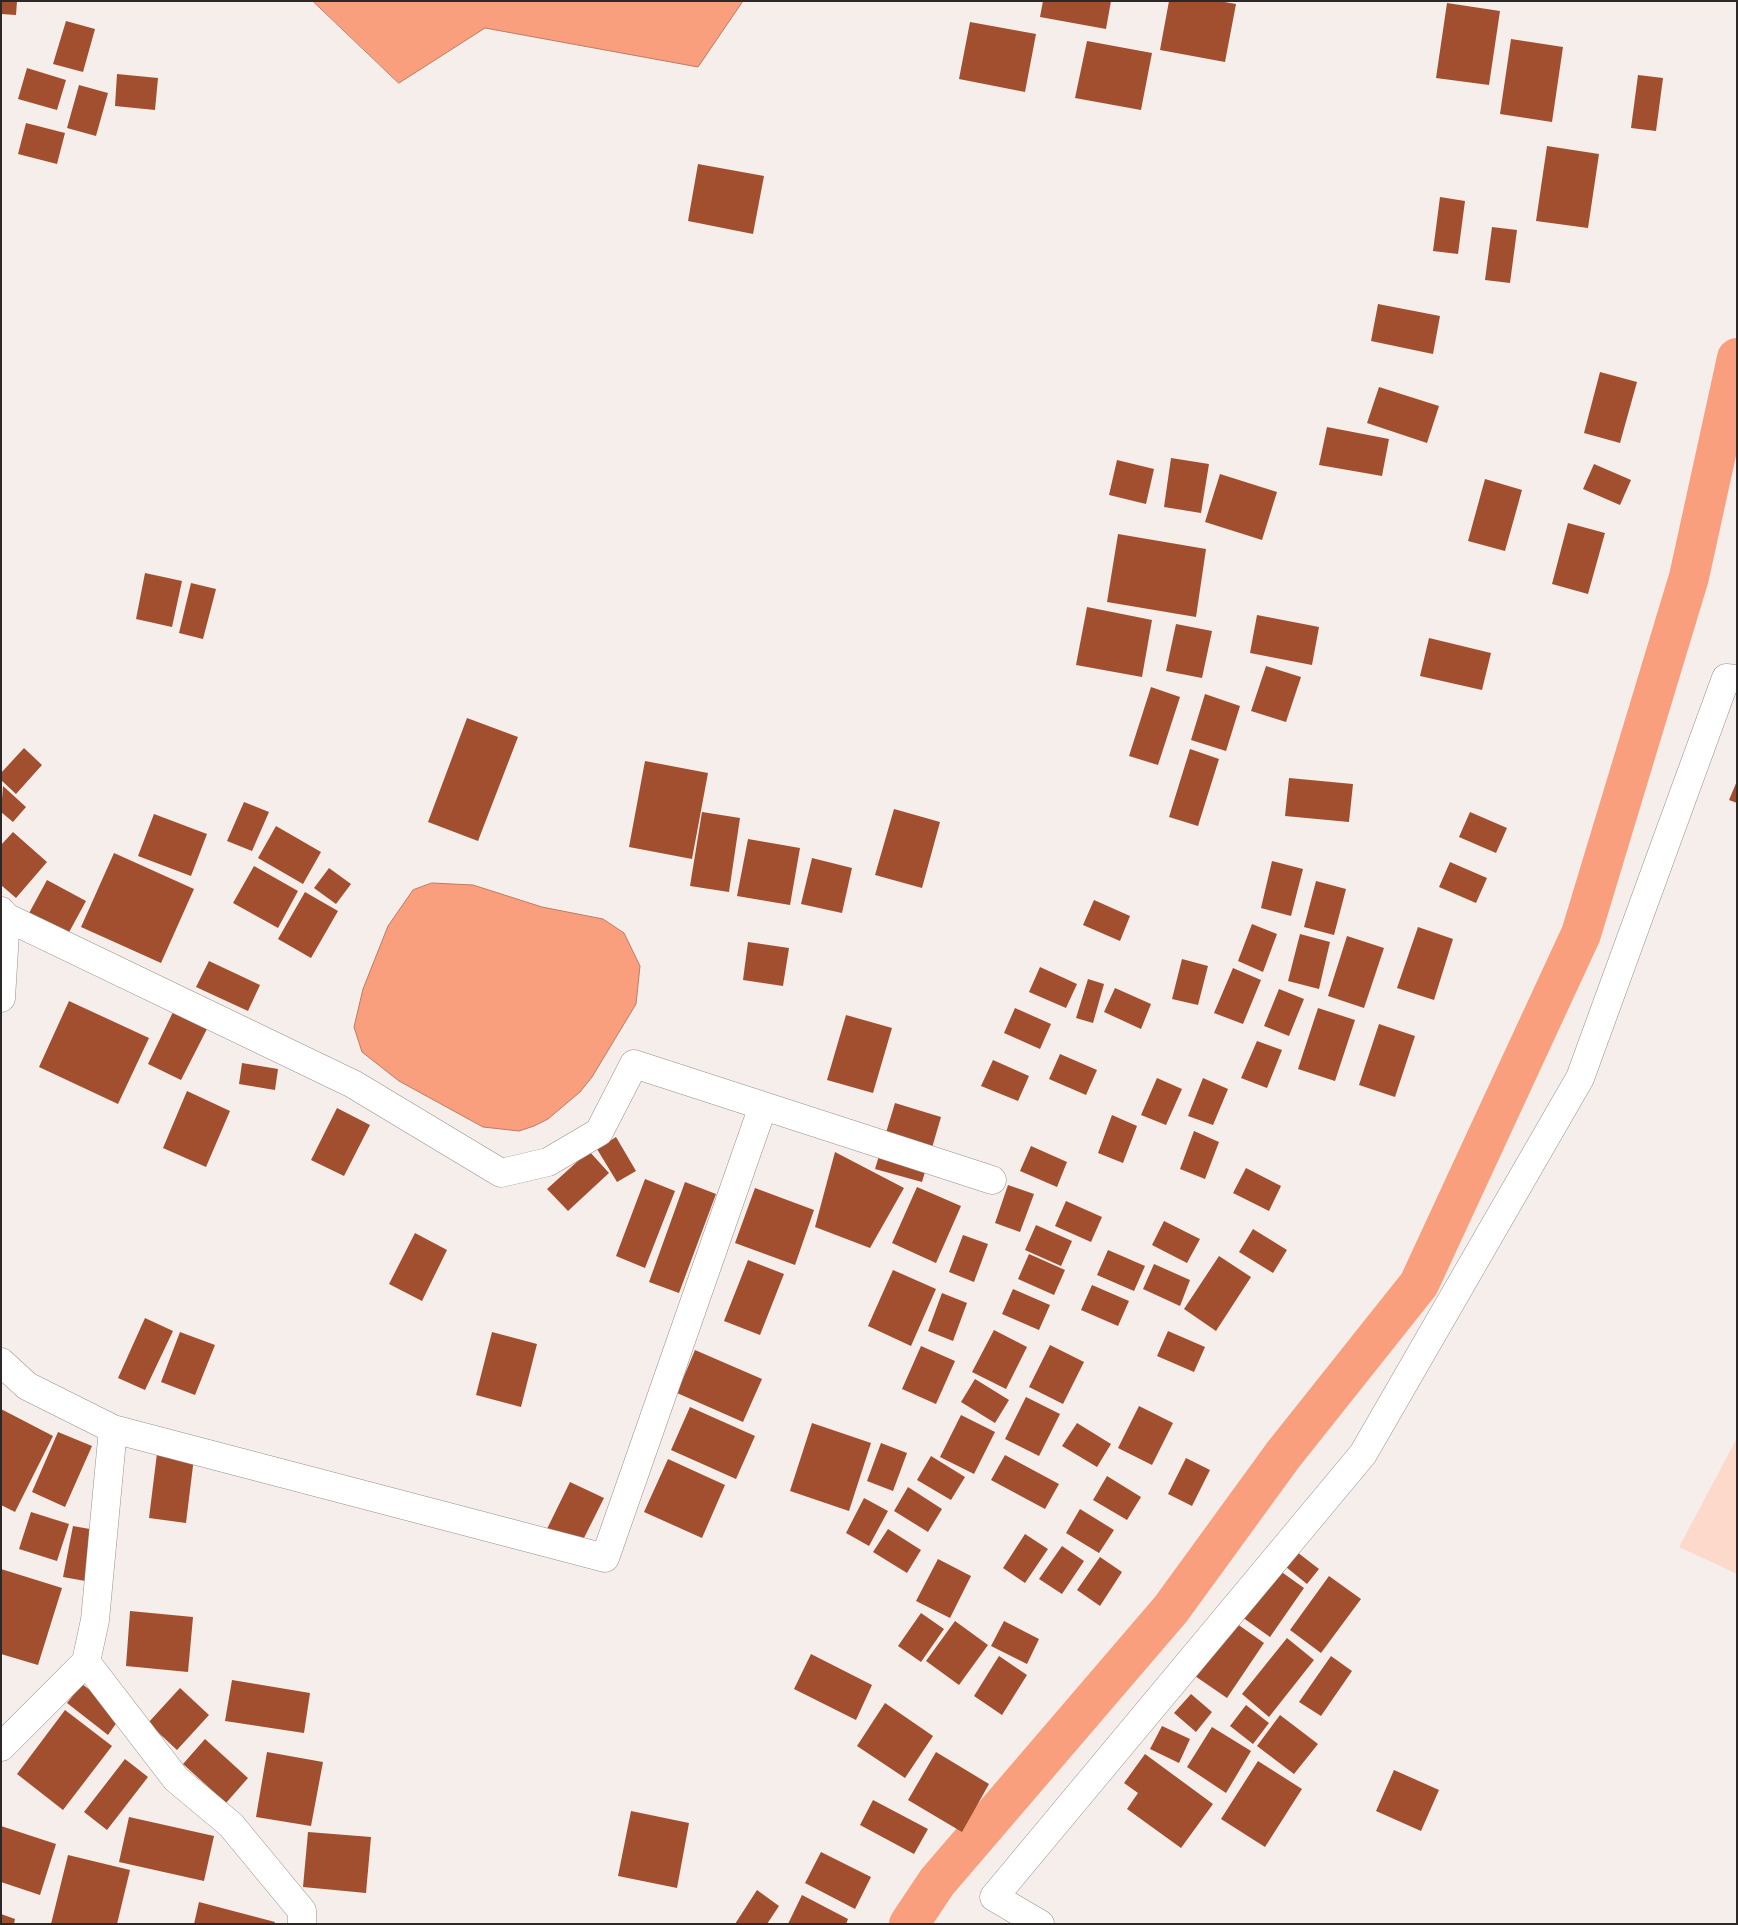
<!DOCTYPE html>
<style>
body{margin:0}
#map{position:relative;width:1738px;height:1925px;overflow:hidden;background:#f6eeeb;font-family:"Asap Condensed",sans-serif}
canvas{display:block}
.frame{position:absolute;inset:0;border:2px solid #2b2827;pointer-events:none}
</style>
<div id="map">
<canvas width="1738" height="1925"></canvas>
<div class="frame"></div>
</div>
<script>
const g = document.querySelector('canvas').getContext('2d');
g.lineJoin = 'round';
function fill(path, color) {
  g.fillStyle = color;
  g.fill(path, 'evenodd');
}
function stroke(path, color, width, dash) {
  g.strokeStyle = color;
  g.lineWidth = width;
  g.lineCap = dash ? 'butt' : 'round';
  g.setLineDash(dash || []);
  g.stroke(path);
}
const green = new Path2D(`
 M1737,1438V1574L1679,1547Z`);
const water = new Path2D(`
 M313,1H743L698,67L485,28L399,83Z
 M432,883L473,885L542,907L603,919L624,933L640,966L636,1004L592,1077L580,1092L548,1119L534,1126L519,1131L483,1127L399,1081L362,1052L354,1027L363,989L388,926L413,890Z`);
const canal = new Path2D(`
 M909,1924L937,1882L1171,1609L1283,1455L1419,1284L1581,934L1689,577L1737,358`);
const building = new Path2D(`
 M1,1H17L16,15L1,14Z
 M1043,1H1111L1106,29L1040,17Z
 M1169,1H1219L1236,4L1225,62L1160,50Z
 M1447,3L1500,11L1489,85L1436,78Z
 M66,21L95,29L83,72L53,64Z
 M970,22L1036,34L1025,92L959,79Z
 M1511,39L1563,47L1552,122L1500,114Z
 M1087,41L1152,53L1141,110L1075,98Z
 M27,68L66,80L57,110L18,99Z
 M117,74L158,78L155,110L115,106Z
 M1638,75L1663,78L1656,131L1631,128Z
 M79,85L108,93L96,136L67,128Z
 M26,123L65,133L57,164L18,154Z
 M1547,146L1599,154L1588,228L1536,221Z
 M698,164L764,176L753,234L688,221Z
 M1440,197L1465,201L1458,254L1433,251Z
 M1492,227L1517,230L1510,283L1485,280Z
 M1378,304L1440,316L1433,354L1371,341Z
 M1600,372L1637,382L1620,443L1584,433Z
 M1379,387L1439,406L1427,443L1367,423Z
 M1327,427L1389,439L1382,476L1319,465Z
 M1171,458L1209,464L1201,513L1164,507Z
 M1117,460L1154,469L1146,504L1109,495Z
 M1594,464L1631,480L1620,505L1583,489Z
 M1220,474L1277,492L1262,540L1205,522Z
 M1485,479L1522,490L1505,551L1468,541Z
 M1568,523L1605,533L1588,594L1552,584Z
 M1118,534L1206,549L1196,617L1107,602Z
 M145,573L182,581L172,627L136,619Z
 M191,583L216,589L203,639L179,633Z
 M1087,607L1152,620L1142,677L1076,665Z
 M1257,615L1319,627L1312,665L1250,653Z
 M1176,624L1212,631L1202,678L1166,671Z
 M1429,638L1491,653L1482,690L1420,676Z
 M1266,666L1301,677L1286,722L1251,711Z
 M1151,687L1180,697L1158,765L1129,756Z
 M1205,694L1240,706L1226,751L1191,740Z
 M467,718L518,737L478,841L428,822Z
 M24,748L42,765L16,794L1,780V773Z
 M1190,749L1219,759L1198,826L1169,817Z
 M645,761L708,773L692,859L629,847Z
 M1289,778L1353,784L1349,822L1285,816Z
 M1737,781V803L1729,800Z
 M3,786L26,807L13,822L1,812Z
 M244,802L269,812L252,851L227,841Z
 M894,809L940,822L922,888L875,875Z
 M702,812L740,818L729,892L690,886Z
 M1470,812L1507,828L1496,853L1459,837Z
 M154,814L207,834L191,876L138,856Z
 M276,826L321,852L303,884L258,858Z
 M13,832L47,862L16,898L1,885V845Z
 M748,839L800,848L790,905L737,896Z
 M114,853L194,889L161,963L81,927Z
 M812,858L852,868L842,913L801,904Z
 M1272,861L1303,869L1291,916L1261,908Z
 M1450,862L1487,878L1476,903L1439,887Z
 M254,866L298,891L278,928L233,903Z
 M329,868L351,884L336,904L314,888Z
 M47,880L86,901L67,936L28,915Z
 M1316,881L1346,889L1334,935L1304,927Z
 M305,892L338,911L311,958L278,939Z
 M1094,900L1130,916L1120,941L1083,925Z
 M1252,924L1277,934L1263,972L1238,961Z
 M1418,927L1453,939L1434,1000L1397,988Z
 M1300,934L1330,942L1319,989L1288,981Z
 M1347,936L1384,948L1364,1008L1328,996Z
 M748,942L789,948L783,986L743,980Z
 M1182,959L1208,966L1198,1005L1172,999Z
 M209,961L260,985L248,1011L196,987Z
 M1040,967L1077,984L1066,1008L1029,992Z
 M1233,968L1261,980L1243,1024L1214,1013Z
 M1088,979L1104,984L1093,1023L1076,1018Z
 M1115,988L1151,1004L1141,1029L1104,1012Z
 M1279,989L1304,999L1289,1036L1264,1026Z
 M69,1001L149,1038L118,1104L39,1067Z
 M1015,1008L1051,1024L1040,1049L1004,1033Z
 M1318,1008L1355,1020L1335,1081L1298,1069Z
 M173,1012L207,1029L181,1080L148,1064Z
 M846,1015L892,1028L873,1093L827,1080Z
 M1379,1024L1415,1036L1395,1097L1359,1085Z
 M1257,1041L1282,1050L1267,1088L1241,1078Z
 M1060,1054L1097,1070L1086,1095L1049,1079Z
 M993,1060L1029,1076L1018,1101L981,1086Z
 M242,1063L278,1069L275,1090L239,1084Z
 M1157,1078L1182,1089L1166,1125L1141,1115Z
 M1203,1078L1228,1089L1213,1125L1188,1116Z
 M187,1091L230,1111L206,1167L163,1148Z
 M895,1103L941,1117L922,1182L875,1169Z
 M337,1108L370,1125L344,1176L311,1160Z
 M1112,1115L1137,1126L1123,1163L1098,1153Z
 M1194,1131L1219,1142L1205,1179L1180,1169Z
 M616,1137L636,1171L617,1182L597,1149Z
 M1031,1146L1067,1162L1057,1187L1020,1171Z
 M589,1151L609,1173L568,1211L547,1189Z
 M835,1152L904,1188L870,1248L815,1227Z
 M1246,1168L1281,1186L1269,1211L1233,1193Z
 M645,1179L675,1191L645,1268L616,1256Z
 M685,1182L716,1194L679,1293L649,1282Z
 M1008,1185L1034,1194L1020,1232L995,1223Z
 M917,1187L961,1206L936,1263L892,1243Z
 M755,1188L814,1210L795,1265L735,1243Z
 M1066,1201L1102,1217L1091,1242L1055,1226Z
 M1164,1221L1200,1239L1187,1263L1152,1245Z
 M1036,1225L1072,1241L1061,1266L1025,1250Z
 M1253,1229L1287,1250L1273,1273L1239,1252Z
 M415,1233L447,1250L422,1301L389,1284Z
 M963,1235L988,1244L974,1282L949,1272Z
 M1108,1250L1145,1266L1134,1291L1097,1275Z
 M1029,1254L1065,1270L1054,1295L1018,1279Z
 M1219,1256L1251,1277L1216,1331L1184,1309Z
 M748,1260L784,1274L760,1335L724,1321Z
 M1154,1264L1190,1280L1180,1306L1143,1289Z
 M893,1270L936,1289L911,1346L868,1326Z
 M1092,1285L1129,1301L1118,1326L1081,1310Z
 M1013,1289L1050,1305L1039,1330L1002,1314Z
 M942,1293L967,1303L953,1341L928,1331Z
 M145,1318L173,1331L145,1390L118,1378Z
 M994,1330L1027,1347L1006,1389L972,1372Z
 M1168,1331L1205,1347L1194,1372L1157,1356Z
 M180,1332L215,1345L195,1395L161,1382Z
 M492,1332L537,1344L521,1407L476,1395Z
 M1050,1345L1084,1362L1063,1404L1029,1387Z
 M921,1346L955,1361L936,1404L902,1389Z
 M695,1350L762,1379L743,1422L677,1393Z
 M975,1379L1009,1400L995,1423L961,1402Z
 M1026,1397L1060,1414L1039,1456L1005,1439Z
 M1139,1406L1173,1423L1152,1465L1118,1448Z
 M690,1407L755,1436L736,1479L671,1450Z
 M1,1409L53,1436L15,1512L1,1505Z
 M961,1415L995,1432L974,1474L940,1457Z
 M812,1423L871,1443L849,1511L790,1491Z
 M1077,1423L1111,1444L1097,1467L1062,1446Z
 M58,1432L92,1446L65,1507L32,1492Z
 M159,1437L196,1441L186,1523L149,1518Z
 M881,1443L907,1453L893,1491L867,1481Z
 M1005,1455L1059,1484L1045,1509L991,1480Z
 M931,1456L965,1477L951,1500L917,1480Z
 M1186,1458L1210,1470L1192,1506L1168,1494Z
 M668,1459L725,1485L702,1538L644,1512Z
 M1107,1476L1141,1497L1127,1520L1093,1500Z
 M570,1482L604,1498L578,1550L545,1533Z
 M908,1487L942,1509L928,1532L894,1511Z
 M864,1498L888,1511L869,1546L846,1533Z
 M1080,1509L1114,1530L1099,1553L1066,1533Z
 M31,1512L69,1524L57,1561L19,1549Z
 M73,1526L101,1531L91,1582L63,1577Z
 M888,1529L921,1550L907,1573L873,1552Z
 M1025,1534L1048,1549L1025,1583L1003,1568Z
 M1062,1546L1084,1561L1062,1594L1039,1579Z
 M1297,1552L1319,1569L1307,1584L1286,1567Z
 M1100,1557L1122,1572L1100,1606L1077,1590Z
 M938,1559L971,1576L950,1618L916,1601Z
 M1276,1568L1304,1588L1270,1637L1242,1617Z
 M1,1569L62,1588L38,1665L1,1654Z
 M1329,1576L1361,1599L1321,1653L1290,1630Z
 M130,1611L193,1617L188,1672L126,1666Z
 M921,1613L944,1629L921,1662L898,1646Z
 M955,1621L988,1645L959,1685L926,1661Z
 M1004,1621L1039,1639L1027,1664L991,1646Z
 M1233,1621L1264,1643L1227,1698L1195,1676Z
 M1287,1638L1314,1660L1269,1717L1242,1694Z
 M811,1654L872,1685L856,1720L794,1689Z
 M999,1656L1027,1675L1002,1715L974,1696Z
 M1331,1656L1352,1671L1321,1716L1299,1702Z
 M232,1680L310,1693L304,1733L225,1721Z
 M82,1684L122,1715L108,1735L67,1703Z
 M180,1688L209,1715L177,1750L148,1723Z
 M1191,1694L1212,1712L1196,1732L1174,1713Z
 M885,1703L933,1736L905,1778L857,1746Z
 M1246,1705L1269,1723L1253,1744L1230,1726Z
 M65,1710L112,1746L63,1810L17,1774Z
 M1280,1715L1318,1744L1294,1774L1257,1746Z
 M1162,1726L1190,1739L1179,1763L1150,1749Z
 M1212,1727L1251,1751L1226,1793L1187,1767Z
 M205,1739L248,1778L226,1803L183,1764Z
 M267,1752L323,1762L311,1826L256,1817Z
 M936,1752L989,1784L962,1832L908,1800Z
 M1145,1754L1213,1804L1181,1848L1127,1809L1138,1793L1124,1783Z
 M125,1759L148,1777L107,1830L84,1812Z
 M1258,1761L1302,1789L1265,1847L1221,1819Z
 M1394,1770L1439,1790L1421,1831L1376,1811Z
 M873,1800L928,1829L914,1854L860,1825Z
 M631,1811L689,1823L677,1888L618,1876Z
 M129,1817L214,1836L204,1881L119,1862Z
 M1,1826L56,1844L40,1895L1,1882Z
 M308,1832L371,1837L366,1893L303,1887Z
 M821,1852L871,1877L855,1909L805,1883Z
 M68,1855L130,1870L117,1924H51Z
 M757,1890L779,1906L767,1924H735Z
 M802,1895L848,1919L846,1924H788Z
 M199,1902L275,1922L274,1924H194Z
 M1,1914L15,1919L14,1924H1Z`);
const minor = new Path2D(`
 M1,911L6,917L1,998
 M6,917L353,1084L501,1173L548,1162L599,1132L634,1064L992,1180
 M1,1362L27,1386L113,1429L95,1620L86,1662L1,1747
 M113,1429L605,1558L763,1106
 M86,1662L176,1779L231,1825L302,1911V1924
 M1040,1924L994,1897L1363,1454L1580,1078L1726,678L1737,679`);
fill(green, '#fdd9cc');
fill(water, '#fa9f7d');
stroke(water, '#bc7b63', 1);
stroke(canal, '#fa9f7d', 40);
fill(building, '#a14f2e');
stroke(minor, '#97908d', 29);
stroke(minor, '#fff', 28);
</script>
